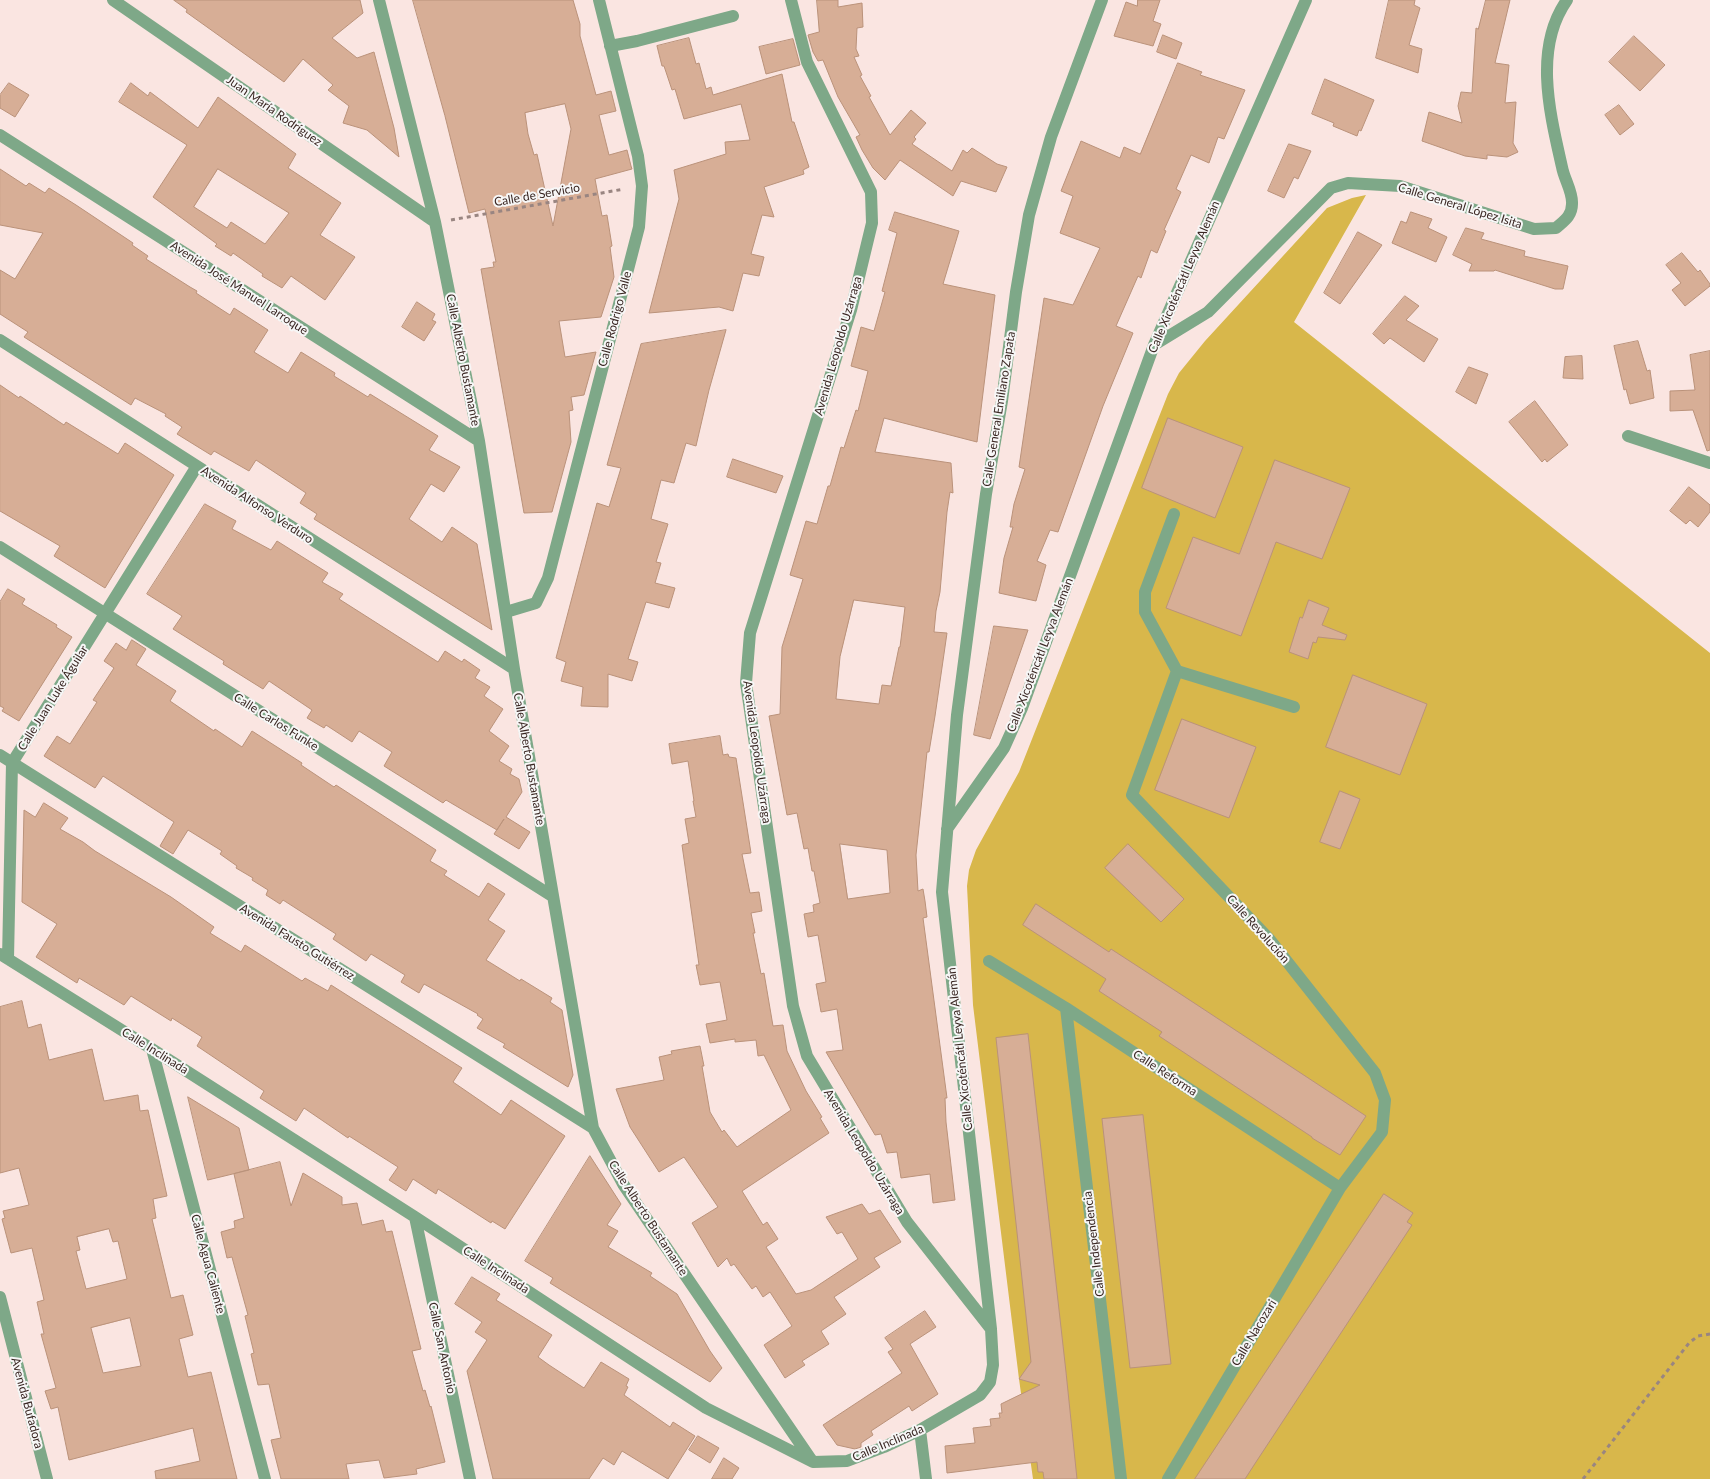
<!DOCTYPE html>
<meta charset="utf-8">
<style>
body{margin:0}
canvas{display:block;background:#fae5e1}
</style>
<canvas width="1710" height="1479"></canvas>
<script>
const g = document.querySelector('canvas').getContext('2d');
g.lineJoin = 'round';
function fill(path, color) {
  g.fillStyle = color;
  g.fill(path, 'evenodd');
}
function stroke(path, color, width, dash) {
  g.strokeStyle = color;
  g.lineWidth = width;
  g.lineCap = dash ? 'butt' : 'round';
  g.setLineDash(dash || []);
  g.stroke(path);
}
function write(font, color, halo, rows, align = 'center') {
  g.font = font + ' Lato,sans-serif';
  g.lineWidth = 4;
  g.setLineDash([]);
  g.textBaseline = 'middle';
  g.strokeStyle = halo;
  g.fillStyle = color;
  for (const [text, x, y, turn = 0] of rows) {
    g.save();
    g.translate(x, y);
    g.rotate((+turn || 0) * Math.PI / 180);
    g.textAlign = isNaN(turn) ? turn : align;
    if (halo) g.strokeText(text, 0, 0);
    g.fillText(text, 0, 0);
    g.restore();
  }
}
const green = new Path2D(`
 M1366,195L1294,322L1710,653V1479H1033L1019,1379L973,1005L967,886L969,870L976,850L1019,772L1168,394L1179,373L1205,341L1327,208L1352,198Z`);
const building = new Path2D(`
 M174,0H360L363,13L332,38L357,58L374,52L394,128L399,157L367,130L343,123L349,106L328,90L333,85L303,59L284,82L186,12L187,10Z
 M413,0H573L580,24V36L596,95L611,91L616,111L599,115L609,155L627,150L631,166L632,169L595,179L602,216L607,215L612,246L610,247L614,277L601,317L559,321L565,357L596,352L584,395L571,397L573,410L569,411L571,442L552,512L524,513L481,269L494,267L493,262H496L485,209L469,213L445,116ZM565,104L571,129L553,226L537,154L534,155L528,134L525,113Z
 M817,0H838V7L862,3L863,27L857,28L856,49L859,56L854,57L862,75L860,76L871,96L869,97L890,135L911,110L926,123L914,137L916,139L912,144L952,171L963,150L967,153L972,148L997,164L1007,167L996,192L961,181L953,196L900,160L885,180L873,168L862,150L856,137L860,135L838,97L823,60L818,61L813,52L808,35L819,32Z
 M1138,0H1160L1153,21L1161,24L1153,46L1114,36L1126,2L1137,6Z
 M1389,0H1415L1414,5L1420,8L1409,45L1422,49L1418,73L1376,58Z
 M1486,0H1510L1495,63L1509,65L1505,103L1516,102L1513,143L1518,152L1507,157L1487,155V159L1465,156L1422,141L1429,112L1462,123L1458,106L1461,92L1472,93L1476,28L1478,29Z
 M1163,35L1182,43L1176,59L1157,52Z
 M1634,36L1665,65L1640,91L1609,62Z
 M689,38L696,64L699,63L706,89L711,87L713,95L782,74L792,122H794L809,167L803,170L804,174L764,187L774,217L762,215L751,254L764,257L759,276L743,273L733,311L719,307L649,313L679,199L674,170L726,154L725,142L750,140L741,104L684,119L675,89L672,90L664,66H662L657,46Z
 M793,39L800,65L766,74L759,47Z
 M1178,63L1202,72L1200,75L1245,90L1224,139L1218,137L1209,163L1191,155L1176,189L1181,192L1164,230L1166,231L1157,253L1151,250L1141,278L1138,276L1116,326L1133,333L1103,406L1058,532L1050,530L1037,561L1046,565L1036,601L999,593L1004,558L1013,527H1010L1014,504L1025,469L1019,467L1044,298L1073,305L1100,248L1060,233L1073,196L1061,191L1081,141L1120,158L1124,147L1140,154Z
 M1325,79L1374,100L1361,131L1359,130L1357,136L1333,126L1334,123L1312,114Z
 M9,83L29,95L15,117L0,108V95Z
 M131,83L148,96L150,92L198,128L218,97L296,154L288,168L341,203L320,235L355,257L325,300L291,276L282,288L262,276L263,274L233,253L231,256L215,246L217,244L153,197L187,145L119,102ZM218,169L289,213L265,244L231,222L227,228L194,207Z
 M1619,105L1634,124L1620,135L1605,115Z
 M1289,144L1311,151L1298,179L1294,177L1284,198L1268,191Z
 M0,169L26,186L29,183L45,193L49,188L76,205L133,243L132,245L148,256L146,259L190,287L197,291L196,293L230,315L234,308L268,330L254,352L288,373L301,352L335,373L334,376L368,397L370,394L438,436L429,450L460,467L444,492L431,484L409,519L442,542L452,527L477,544L492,630L314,519L317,514L300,503L306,493L256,460L249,471L214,451L211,455L177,434L182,427L165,416L166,414L135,398L131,405L24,337L28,332L0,314V270L15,279L43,233L0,225Z
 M895,212L959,231L943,284L995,295L977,442L884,418L875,452L951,463L953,493L950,492L947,512L940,592L936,611L934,632L947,633L935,716L929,752H927L916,855L918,891L923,889L925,901L927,917L923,918L947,1098H945L946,1122L955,1200L933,1203L930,1174L901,1178L897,1152L887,1153L881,1134L875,1135L826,1052L843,1050L837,1009L821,1012L816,984L826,982L818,935L808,937L804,914L814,912L813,905L820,903L814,871H812L808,848L804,849L797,813L787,815L769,716L780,714L782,647L803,579L790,575L806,521L817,524L828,486H830L841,447L844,448L856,410L858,411L868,371L851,366L861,327L874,331L885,292L882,291L897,233L889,230ZM854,600L905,607L900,647H899L891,686L882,685L879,704L836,699L840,657ZM840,844L887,850L890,893L848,899Z
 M1411,212L1432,219L1428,228L1447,237L1436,262L1392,243L1401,221L1406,223Z
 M1466,228L1484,233L1481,239L1525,251L1524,256L1568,266L1563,289H1555L1495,270L1494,271H1469L1472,264L1453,255Z
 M1358,232L1382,245L1340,304L1324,293Z
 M1682,253L1698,272L1700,270L1710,284V286L1685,306L1672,290L1681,283L1666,265Z
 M1405,296L1419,306L1406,320L1438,339L1424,362L1390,338L1384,344L1373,334Z
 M417,302L435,314L432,320L436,322L424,341L402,327Z
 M726,330L709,390L696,446L686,443L674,483L661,480L651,519L668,524L656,562L661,563L655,583L675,588L669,608L646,602L628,659L638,662L632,681L608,674V707L581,706L583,687L561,681L566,662L556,658L597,503L609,507L621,468L607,465L641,344Z
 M1638,341L1647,371L1650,370L1654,398L1630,404L1626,389L1624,390L1614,346Z
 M1710,351V450L1707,451L1693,410L1670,411V391L1695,390L1690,355Z
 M1582,356L1583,379L1563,378L1565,357Z
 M1469,367L1488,374L1476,404L1456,392Z
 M0,385L19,398L20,396L64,425L66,422L118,454L125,443L174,475L105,588L54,556L60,546L0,511Z
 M1535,401L1568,445L1547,462L1545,459L1542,462L1509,422Z
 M1168,418L1243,447L1215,518L1142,488Z
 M733,459L783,476L776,493L727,477Z
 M1275,460L1350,488L1322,559L1276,542L1241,636L1166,608L1193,537L1239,554Z
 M1689,487L1710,505V512L1698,527L1690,520L1686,524L1670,511Z
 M205,504L236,521L232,529L271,550L277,541L328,573L322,582L343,594L339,599L438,662L445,651L462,662L464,659L480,670L475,678L490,687L484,696L503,709L489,731L509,746L499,761L512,769L510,774L519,779L522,792L506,817L530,832L519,849L494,834L504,819L497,830L446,800L443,803L384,766L392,752L359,731L352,742L326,725L324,728L307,718L312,710L269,681L263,689L223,664L224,661L173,629L182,616L147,594Z
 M8,589L25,599L22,604L57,625L56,627L72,637L19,721L2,711L4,708L0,706V602Z
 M1309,600L1329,608L1322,625L1347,635L1345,640L1318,637L1316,643L1313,642L1308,659L1289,652L1300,617L1302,618Z
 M994,626L1028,630L990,739L974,735Z
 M132,640L146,649L136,665L176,691L170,701L214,731L215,729L242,747L252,731L302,763L301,765L334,787L336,785L436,850L430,861L447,871L444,875L479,897L488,883L505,894L488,920L505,931L486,960L520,981L521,979L552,998L550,1002L562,1010L573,1075L568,1087L503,1047L505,1044L477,1028L483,1019L477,1015L478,1014L424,984L419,993L401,982L405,975L371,954L366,961L333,939L336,934L283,900L280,904L266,895L268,890L252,880L253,878L236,868L237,866L220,854L222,851L188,830L173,854L160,846L174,822L103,776L95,788L44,756L57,736L70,744L97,702L93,700L114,668L104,661L116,643L126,650Z
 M1353,675L1427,704L1400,775L1326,747Z
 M1182,719L1256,747L1229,818L1155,790Z
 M720,736L723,755L728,754L729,757L736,758L751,853L742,854L750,893L759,892L762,911L751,913L755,933H753L761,974L764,973L773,1026L783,1025L787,1051L806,1091L822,1117L820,1118L829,1133L742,1191L763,1225L767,1222L778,1239L766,1247L796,1294L811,1290L858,1259L842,1232L837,1234L826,1217L862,1204L869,1214L880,1210L901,1242L874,1258L880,1267L834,1297L846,1314L821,1331L829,1344L802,1361L805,1365L785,1378L764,1345L792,1326L770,1292L763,1297L756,1286L752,1289L734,1264L731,1266L727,1258L718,1267L692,1223L718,1207L684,1157L659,1172L630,1127L616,1089L664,1080L659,1057L672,1054L671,1051L700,1046L704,1066H702L710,1112L722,1132L724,1130L737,1147L791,1110L764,1055L758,1056L756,1040L735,1042V1039L710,1043L706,1024L727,1020L720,982L700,985L696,965H699L682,845L689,843L685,819L696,817L693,801H694L688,761L672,764L669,744Z
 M1340,791L1360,799L1340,849L1320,842Z
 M44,803L68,818L60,829L83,842L95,851L171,897L214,927L210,933L241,952L245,945L302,981L305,978L328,991L331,985L462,1068L453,1082L501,1115L511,1100L565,1136L505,1229L492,1221L491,1223L438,1189L436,1194L413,1179L406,1191L389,1180L398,1167L349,1136L348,1138L304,1108L296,1121L260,1098L264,1091L197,1046L202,1037L172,1018L171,1021L131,996L124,1005L79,978L77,983L36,957L57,924L22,902L24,810L35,817Z
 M1128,844L1184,899L1161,922L1105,868Z
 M1036,904L1109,952L1111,949L1185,997L1366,1116L1340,1155L1312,1138V1137L1159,1036L1162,1032L1099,991L1106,979L1023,925Z
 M22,1001L28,1028L41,1024L49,1060L92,1049L104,1101L138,1095L140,1111L148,1110L167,1196L153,1199L156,1218L152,1219L171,1298L183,1295L193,1335L179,1339L188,1377L211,1372L237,1479H156L155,1471L200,1461L193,1428L69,1460L58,1407L51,1409L45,1391L56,1388L41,1334H44L37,1302L44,1300L32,1248L11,1253L2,1219L5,1218L3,1211L29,1205L19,1168L0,1173V1007ZM109,1229L113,1242L118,1241L127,1279L86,1289L76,1251L80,1250L77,1237ZM130,1318L141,1366L103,1373L91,1328Z
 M1028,1034L1066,1372L1077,1479H1044L1043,1472H1038L1037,1462L947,1473L945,1446L975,1443L973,1428L991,1426L990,1419L1000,1418L999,1413H1002L1001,1404L1040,1385L1019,1379L1031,1362L996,1038Z
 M188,1097L239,1128L249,1170L208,1180Z
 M1143,1115L1171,1364L1130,1368L1102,1119Z
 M590,1156L621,1204L607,1225L618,1231L608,1247L652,1273L650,1276L677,1294L710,1351L722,1368L710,1382L550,1283L553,1278L525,1261Z
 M280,1162L291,1206L303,1173L342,1197V1205L357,1203L362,1225L383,1220L386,1232L392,1231L421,1349L412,1351L423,1391L425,1390L430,1407L431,1406L445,1462L416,1469L417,1474L384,1478L379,1460L346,1464L349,1479H281L271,1440L281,1438L269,1384L258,1385L251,1354L254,1353L245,1316L248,1315L233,1261L232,1257L227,1258L221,1232L235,1228L234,1221L244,1218L234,1174Z
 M1384,1194L1413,1213L1407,1222L1412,1225L1256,1462L1245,1479H1195Z
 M472,1277L500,1294L496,1300L552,1335L538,1357L549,1365L584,1388L601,1362L629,1379L626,1386L628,1387L624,1395L670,1427L673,1422L695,1436L668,1479L622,1451L614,1465L603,1458L589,1479H493L467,1371L487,1340L475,1332L482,1322L455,1304Z
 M925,1311L936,1327L910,1344L938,1394L912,1411L909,1406L871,1431L873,1435L861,1443V1447L855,1449L837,1445L823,1425L902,1373L888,1352L893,1349L885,1338Z
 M698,1436L719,1448L710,1463L689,1450Z
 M724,1458L739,1468L732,1479H712Z`);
const path = new Path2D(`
 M451,220L624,189
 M1583,1479L1689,1343L1698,1336L1710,1334`);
const minor = new Path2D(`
 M113,0L435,222
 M379,0L435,222L479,441L514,669L593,1128L623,1184L812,1461
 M791,0L807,62L871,192L872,223L851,310L750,633L746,683L793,1006L807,1056L907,1222L991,1329
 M610,46L637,41L733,16
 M0,135L479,441
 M0,340L514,669
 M1154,345L1208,312L1331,188L1348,183L1400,186L1534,229L1556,228C1564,221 1572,216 1572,204C1573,192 1564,179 1562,167C1550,114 1533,48 1567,0
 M1628,436L1710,463
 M0,547L552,896
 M506,612L536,603L548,578L639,227L642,186L638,156L599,0
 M1177,671L1294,707
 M0,755L593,1128
 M947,829L1004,748L1022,708L1154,345L1306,0
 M0,954L152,1049L415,1217L706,1408L813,1462L847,1461L884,1447L920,1430L980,1395L990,1382L993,1365L991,1329L942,892L957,715L986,494L1002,401L1016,292L1029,215L1051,137L1102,0
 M8,959L12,763L197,466
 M989,961L1066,1008L1340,1188
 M1066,1008L1121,1479
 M152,1049L265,1479
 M415,1217L470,1479
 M0,1297L47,1479
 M920,1430L926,1479
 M1168,1479L1340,1188L1382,1132L1385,1100L1375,1073L1270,940L1132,795L1177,671L1145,612V592L1174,514`);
const streetNames = [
 ["Juan María Rodríguez",274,111,35],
 ["Calle de Servicio",537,195,-10],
 ["Calle General López Isita",1460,206,17],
 ["Calle Xicoténcátl Leyva Alemán",1184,277,-67],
 ["Avenida José Manuel Larroque",239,288,33],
 ["Calle Rodrigo Valle",615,319,-75],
 ["Avenida Leopoldo Uzárraga",838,346,-74],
 ["Calle Alberto Bustamante",463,360,79],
 ["Calle General Emiliano Zapata",999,409,-81],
 ["Avenida Alfonso Verduro",257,505,33],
 ["Calle Xicoténcátl Leyva Alemán",1040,655,-69],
 ["Calle Juan Luke Águilar",53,698,-58],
 ["Calle Carlos Funke",276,722,32],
 ["Avenida Leopoldo Uzárraga",757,752,82],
 ["Calle Alberto Bustamante",529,759,80],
 ["Calle Revolución",1258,929,48],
 ["Avenida Fausto Gutiérrez",297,942,32],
 ["Calle Xicoténcátl Leyva Alemán",960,1049,-96],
 ["Calle Inclinada",155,1051,32],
 ["Calle Reforma",1165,1073,33],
 ["Avenida Leopoldo Uzárraga",864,1152,59],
 ["Calle Alberto Bustamante",648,1218,57],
 ["Calle Independencia",1094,1244,-97],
 ["Calle Agua Caliente",208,1264,75],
 ["Calle Inclinada",496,1270,33],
 ["Calle Nacozari",1254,1333,-59],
 ["Calle San Antonio",442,1348,78],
 ["Avenida Bufadora",27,1403,75],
 ["Calle Inclinada",888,1443,-23]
];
fill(green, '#d8b74b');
fill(building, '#d7ae96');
stroke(building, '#ba927a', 1);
stroke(path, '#998581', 3, [4, 4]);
stroke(minor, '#7ea888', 12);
write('12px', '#392622', '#f7f7f7', streetNames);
</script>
